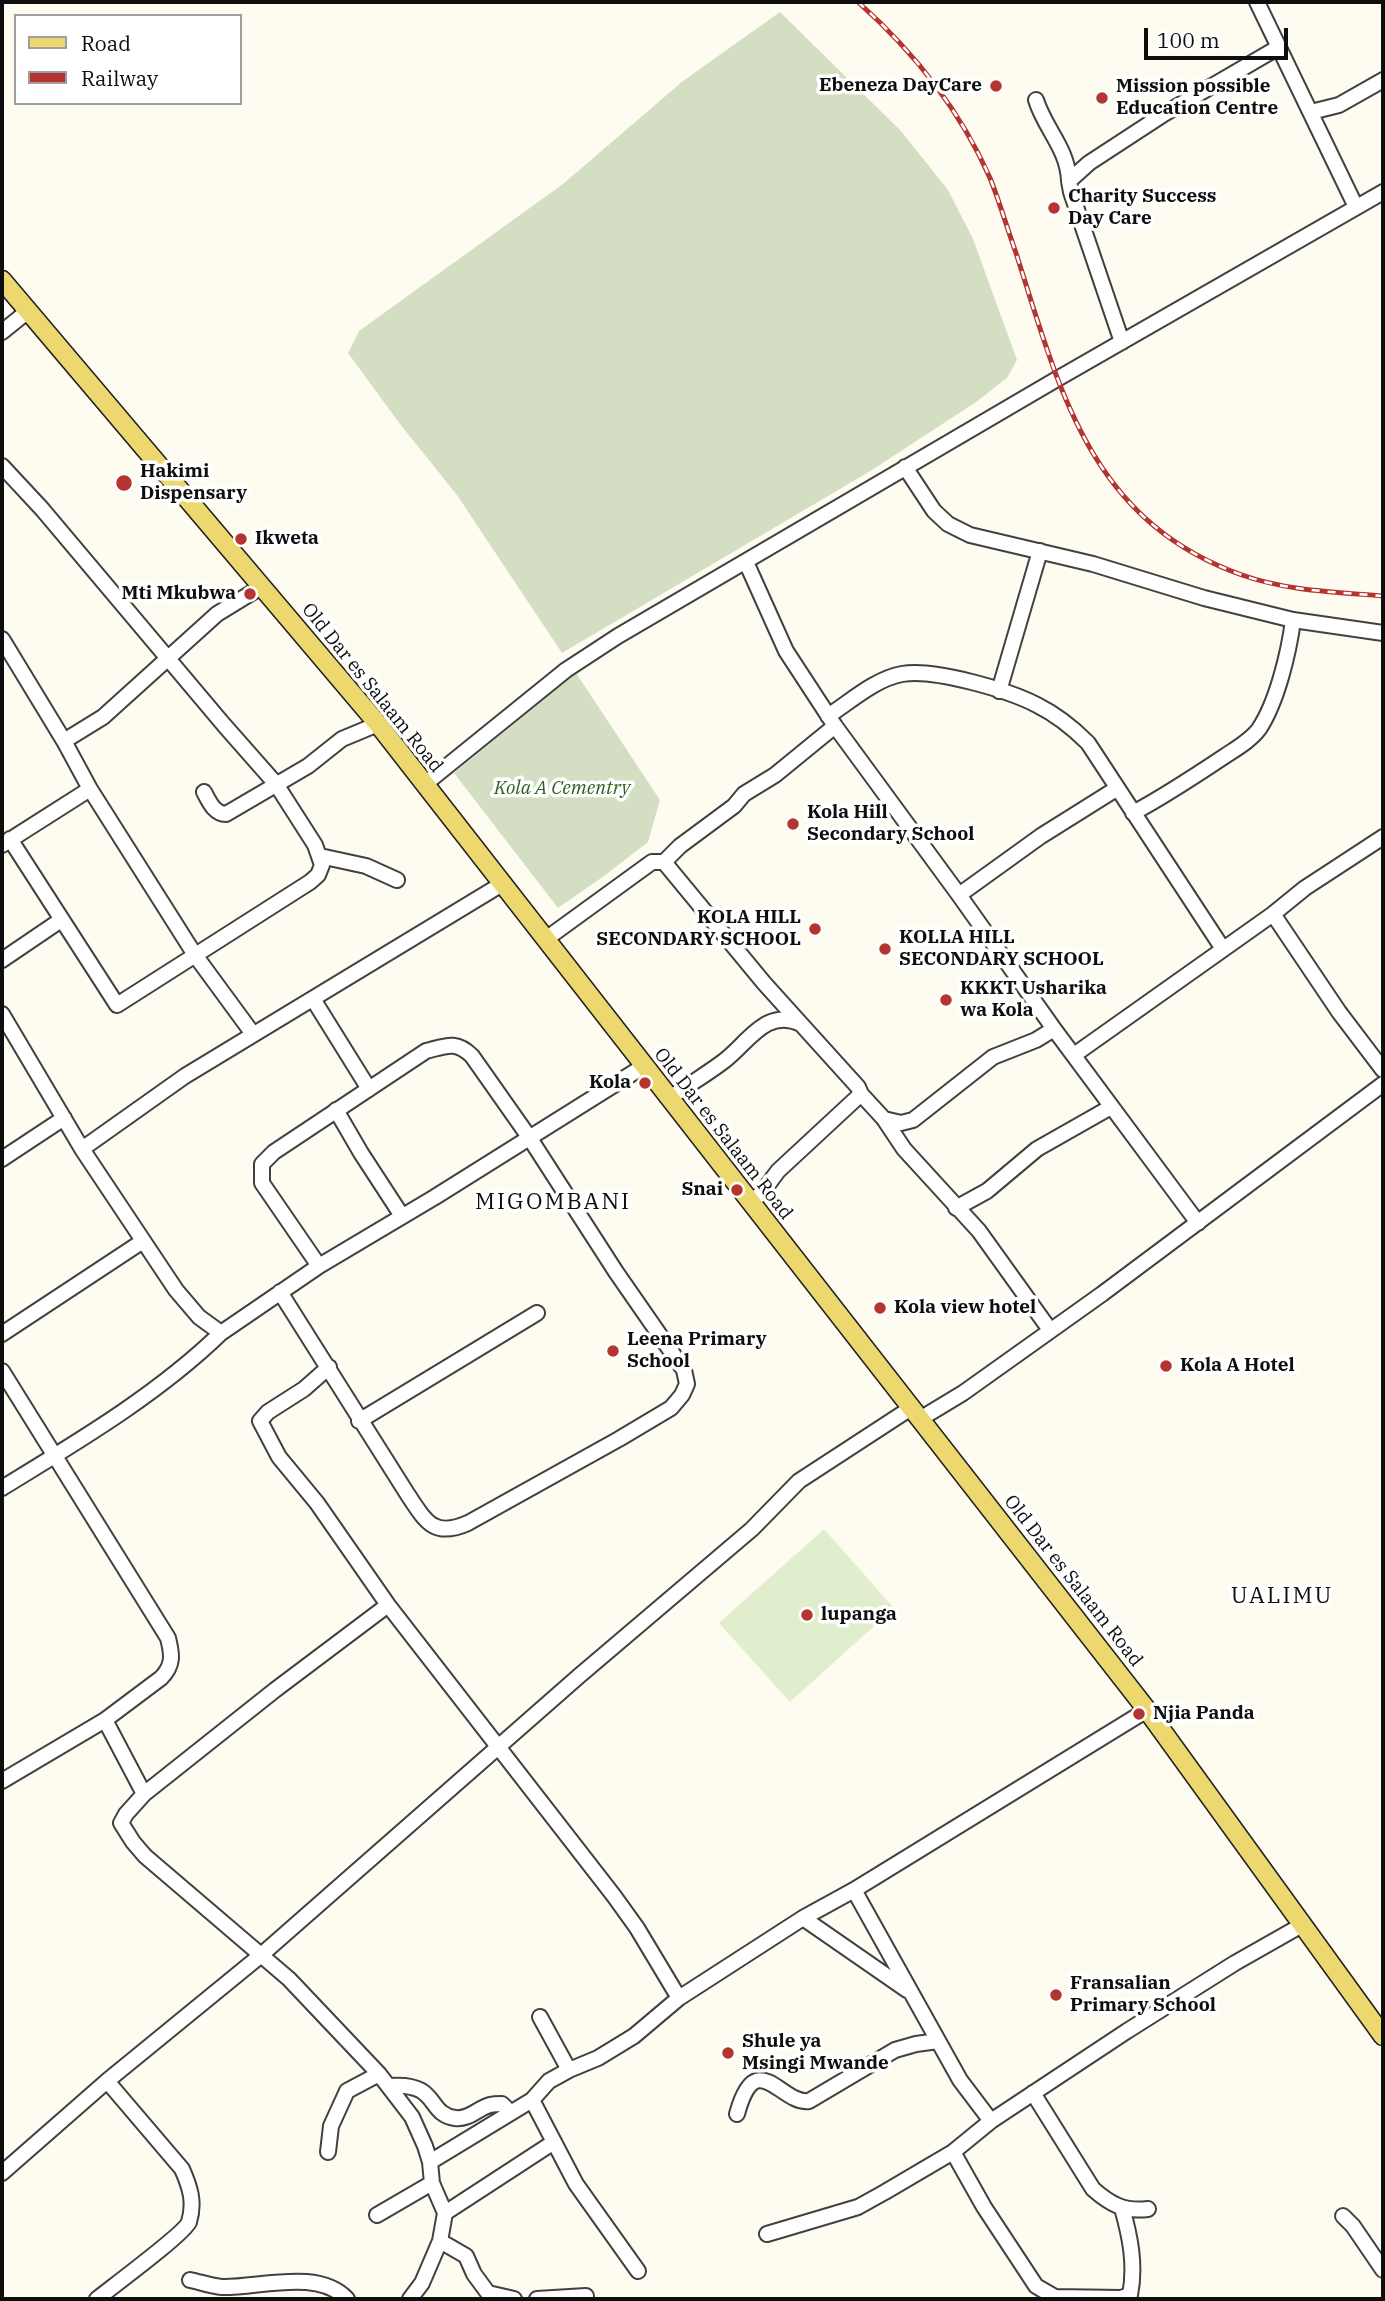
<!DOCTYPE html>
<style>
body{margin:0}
#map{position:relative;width:1385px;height:2301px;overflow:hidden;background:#fefcf0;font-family:"IBM Plex Serif",serif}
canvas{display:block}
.frame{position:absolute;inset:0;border:4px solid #0e0e0e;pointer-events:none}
.legend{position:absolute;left:14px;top:14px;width:228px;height:91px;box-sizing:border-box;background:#fff;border:2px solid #9f9f9f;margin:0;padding:9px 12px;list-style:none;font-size:21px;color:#0e0e0e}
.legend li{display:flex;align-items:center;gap:14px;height:35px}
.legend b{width:35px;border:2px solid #9f9f9f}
.scale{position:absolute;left:1144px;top:28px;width:144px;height:32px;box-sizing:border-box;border:4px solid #0e0e0e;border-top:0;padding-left:9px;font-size:21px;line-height:24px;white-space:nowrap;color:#0e0e0e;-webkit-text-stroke:5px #fff;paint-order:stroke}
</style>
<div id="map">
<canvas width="1385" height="2301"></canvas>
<div class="frame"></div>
<ul class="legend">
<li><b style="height:9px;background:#edd870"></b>Road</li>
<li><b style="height:9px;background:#b33431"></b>Railway</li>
</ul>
<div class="scale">100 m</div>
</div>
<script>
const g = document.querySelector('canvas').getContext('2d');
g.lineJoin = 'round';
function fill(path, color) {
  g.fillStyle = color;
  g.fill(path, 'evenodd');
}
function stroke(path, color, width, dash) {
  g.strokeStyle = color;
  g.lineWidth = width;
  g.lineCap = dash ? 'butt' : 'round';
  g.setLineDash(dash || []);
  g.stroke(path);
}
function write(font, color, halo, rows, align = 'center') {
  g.font = font + ' "IBM Plex Serif",serif';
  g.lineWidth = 7;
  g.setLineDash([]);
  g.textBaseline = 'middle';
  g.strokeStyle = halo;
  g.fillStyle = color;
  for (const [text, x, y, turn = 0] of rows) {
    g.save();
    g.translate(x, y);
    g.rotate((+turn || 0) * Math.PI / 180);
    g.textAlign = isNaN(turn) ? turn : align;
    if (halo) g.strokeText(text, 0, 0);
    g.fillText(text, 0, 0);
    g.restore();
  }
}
const cemetery = new Path2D(`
 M780,12L901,131L948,190L973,239L1017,360L1007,378L976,402L872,470L562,653L457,495L400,424L348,353L359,331L563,184L683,81Z
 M576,673L660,800L648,842L604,876L558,908L454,773Z`);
const pitch = new Path2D(`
 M824,1529L894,1608L790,1702L719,1623Z`);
const minor = new Path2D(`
 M1257,2L1356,207
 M1036,100C1045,129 1068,149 1069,181
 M1311,112L1339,105L1383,80
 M2,332L28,311
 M1122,342L1071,192L1069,181L1089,163L1164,114L1279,47
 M2,466L42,509L224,725L276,784L315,845L322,865L318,875L310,882L117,1005L10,839
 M905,467L934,511L948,524L970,535L1093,564L1204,598L1293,620L1383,633
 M746,562L786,651L835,726L959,895L1054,1029L1198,1223
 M2,639L64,741L90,789L195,955L253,1034
 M999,691L1040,551
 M828,716C851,701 875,679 902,674C933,668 1008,690 1037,705C1055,714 1073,728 1088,743L1223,949
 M64,741L103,717L217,614L261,587
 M425,784L566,670L618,636L1057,379L1383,192
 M204,792C209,801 214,814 226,814L308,766L342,739L378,724
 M1133,813C1165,796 1195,776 1225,756C1237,748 1251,740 1259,729C1277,702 1289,652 1293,620
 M2,845L90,789
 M320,856L366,866L397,880
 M664,862L764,983L801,1024
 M959,895L1041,836L1116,789
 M1273,914L1339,1012L1383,1070
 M546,939L652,862H664L680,846L734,806L744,794L775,775L835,726
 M2,960L61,920
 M313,999L369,1089
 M2,1014L82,1149L176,1290L199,1317L221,1333L319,1266L435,1197L644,1066
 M1074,1055L1273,914L1305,888L1383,837
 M670,1098C688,1085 707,1074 724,1061C748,1043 766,1007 801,1024L858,1087L861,1094L884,1119L904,1149L979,1231L1050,1330
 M336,1110L361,1153L402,1216
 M884,1119L901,1123L913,1120L993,1057L1036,1040L1054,1029
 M82,1149L185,1076L502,884
 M2,1159L64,1118
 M750,1202L761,1194L778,1171L861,1094
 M956,1208L987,1191L1037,1149L1111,1107
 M280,1292L408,1495C426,1522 434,1538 468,1523L619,1439L671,1408L682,1395L687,1384L684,1370L616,1272L529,1137L472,1056C456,1040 446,1046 426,1051L274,1152L262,1164V1183L319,1266
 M2,1334L143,1241
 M329,1367L304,1389L268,1412L260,1421L279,1457L317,1503L388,1605L614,1896L637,1928L679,1998
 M2,1371L168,1638C172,1654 174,1665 161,1678L105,1720L2,1781
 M920,1419L963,1393L1102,1294L1383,1084
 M359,1421L537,1313
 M2,1488C77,1442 157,1395 221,1333
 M388,1605L275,1690L144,1794L126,1814L121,1823L133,1842L145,1856L289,1979L379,2074L412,2117L425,2146L430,2162L432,2183L445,2213L440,2241L422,2283L410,2299
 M105,1720L144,1794
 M854,1890L960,2080L991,2121
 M803,1918L907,1990
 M540,2017L569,2070
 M390,2086C440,2082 426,2114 455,2118C469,2120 478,2108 490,2105C494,2104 498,2104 502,2104L511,2113
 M1033,2093L1093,2189C1110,2204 1124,2212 1148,2209
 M532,2100L576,2184L638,2271
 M737,2114C756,2044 781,2105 809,2101L895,2050L916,2044L938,2041
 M328,2152L331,2126L347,2091L379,2074
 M953,2152L984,2207L1036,2286L1055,2297L1121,2298L1130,2295C1136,2265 1130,2236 1122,2208
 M430,2162L532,2100L549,2081L569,2070L598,2058L634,2036L679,1998L803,1918L854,1890L1147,1710
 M2,2173L107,2081L260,1956L579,1676L752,1529L799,1481L911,1408
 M445,2213L554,2142
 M377,2215L432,2183
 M1343,2216L1353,2226L1383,2270
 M767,2234L858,2207L885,2192L953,2152L991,2121L1127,2031L1235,1963L1302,1925
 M440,2241L466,2256L474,2274L488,2293L514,2299
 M190,2280C200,2282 211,2286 222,2287C259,2288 318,2268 347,2299
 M97,2299C112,2287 185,2233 189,2222C195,2202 190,2187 182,2169L107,2081
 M537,2299L586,2296`);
const major = new Path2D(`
 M2,280L378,724L1147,1710L1383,2036`);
const rail = new Path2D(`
 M858,2C913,51 960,110 990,178C1000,203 1007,228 1016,253C1060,391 1090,521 1242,575C1287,591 1336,592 1383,596`);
const markers = [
 [996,86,7,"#b33431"],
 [1102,98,7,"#b33431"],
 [1054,208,7,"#b33431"],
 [124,483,9,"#b33431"],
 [241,539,7,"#b33431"],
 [250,594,7,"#b33431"],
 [793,824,7,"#b33431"],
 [815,929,7,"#b33431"],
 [885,949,7,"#b33431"],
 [946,1000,7,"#b33431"],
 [645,1083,7,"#b33431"],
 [737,1190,7,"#b33431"],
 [880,1308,7,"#b33431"],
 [613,1351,7,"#b33431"],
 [1166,1366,7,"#b33431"],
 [807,1615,7,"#b33431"],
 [1139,1714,7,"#b33431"],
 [1056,1995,7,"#b33431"],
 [728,2053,7,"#b33431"]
];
const poiNames = [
 ["Ebeneza DayCare",982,86,"right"],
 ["Mission possible",1116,87],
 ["Education Centre",1116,109],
 ["Charity Success",1068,197],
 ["Day Care",1068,219],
 ["Hakimi",140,472],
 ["Dispensary",140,494],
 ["Ikweta",255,539],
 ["Mti Mkubwa",236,594,"right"],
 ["Kola Hill",807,813],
 ["Secondary School",807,835],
 ["KOLA HILL",801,918,"right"],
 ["SECONDARY SCHOOL",801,940,"right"],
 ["KOLLA HILL",899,938],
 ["SECONDARY SCHOOL",899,960],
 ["KKKT Usharika",960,989],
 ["wa Kola",960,1011],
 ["Kola",631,1083,"right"],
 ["Snai",723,1190,"right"],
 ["Kola view hotel",894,1308],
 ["Leena Primary",627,1340],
 ["School",627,1362],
 ["Kola A Hotel",1180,1366],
 ["lupanga",821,1615],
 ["Njia Panda",1153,1714],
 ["Fransalian",1070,1984],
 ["Primary School",1070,2006],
 ["Shule ya",742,2042],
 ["Msingi Mwande",742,2064]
];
const streetNames = [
 ["Old Dar es Salaam Road",372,688,51],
 ["Old Dar es Salaam Road",723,1134,52],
 ["Old Dar es Salaam Road",1073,1581,52]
];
const parkNames = [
 ["Kola A Cementry",562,789]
];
const quarterNames = [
 ["MIGOMBANI",553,1202],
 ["UALIMU",1282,1596]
];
fill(cemetery, '#d3dec2');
fill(pitch, '#e0eecd');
stroke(minor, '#414141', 18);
stroke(major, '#1f1f1f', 21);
stroke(minor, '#fff', 14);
stroke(major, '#edd870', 18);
stroke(rail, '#b33431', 5);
stroke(rail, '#fff', 2.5, [8]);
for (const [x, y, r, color] of markers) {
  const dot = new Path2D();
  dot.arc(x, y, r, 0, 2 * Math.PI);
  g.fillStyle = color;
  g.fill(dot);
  stroke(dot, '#fff', 2.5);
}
write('bold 19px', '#0e0e0e', '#fff', poiNames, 'left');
write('19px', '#0e0e0e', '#fff', streetNames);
write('italic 19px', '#2c6123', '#fff', parkNames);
g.letterSpacing = '2px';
write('23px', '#0e0e0e', '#fff', quarterNames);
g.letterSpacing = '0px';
</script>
